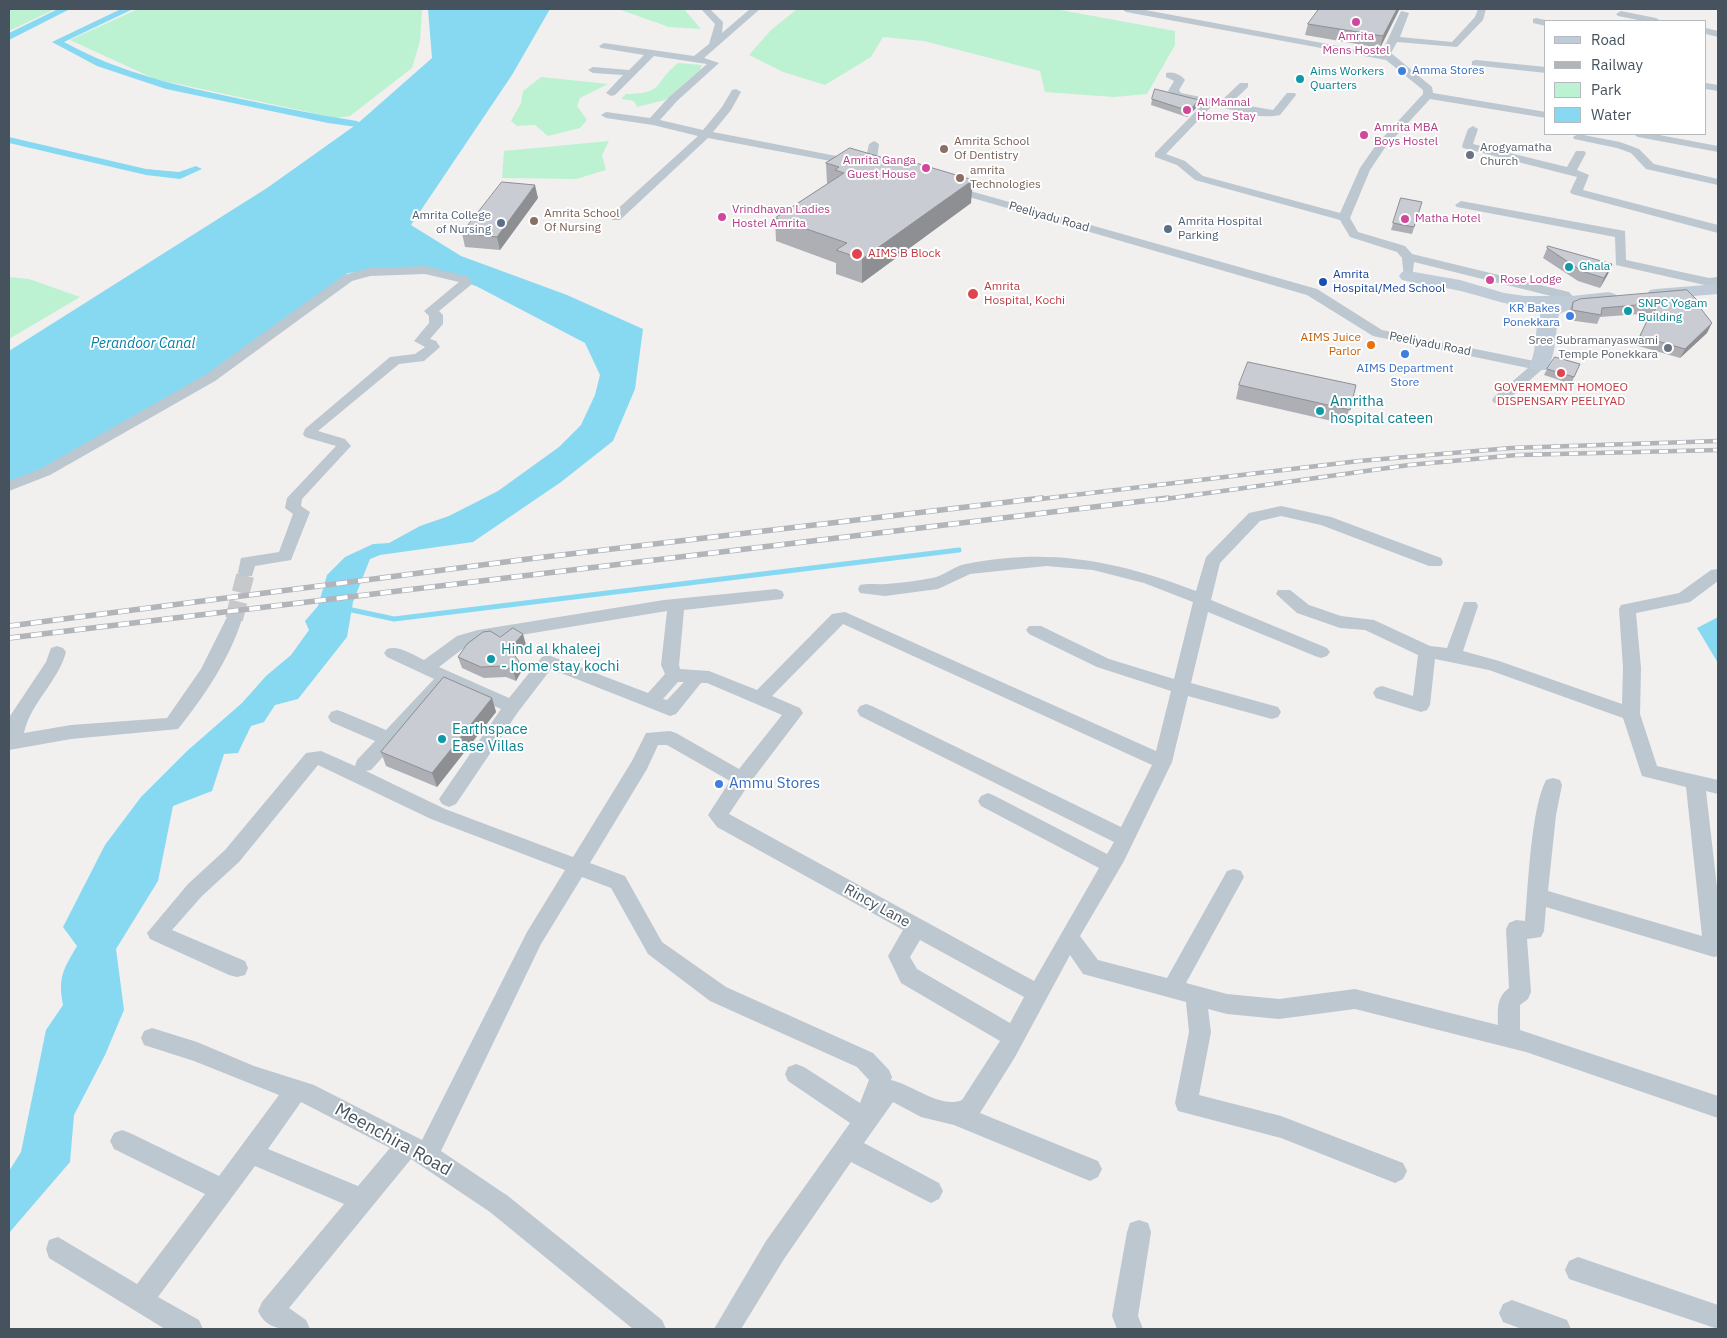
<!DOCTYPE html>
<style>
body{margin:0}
#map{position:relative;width:1727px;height:1338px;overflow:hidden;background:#f2efef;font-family:"IBM Plex Sans",sans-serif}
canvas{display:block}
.frame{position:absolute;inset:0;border:10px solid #46535e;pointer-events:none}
.legend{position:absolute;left:1544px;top:20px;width:162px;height:115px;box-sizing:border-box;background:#fff;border:1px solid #b5babf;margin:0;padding:6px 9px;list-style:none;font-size:15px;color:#46535e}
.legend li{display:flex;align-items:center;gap:10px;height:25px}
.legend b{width:25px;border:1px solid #b5babf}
</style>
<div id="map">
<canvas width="1727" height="1338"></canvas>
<div class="frame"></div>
<ul class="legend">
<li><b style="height:6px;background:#bfcbd7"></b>Road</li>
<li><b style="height:6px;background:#b1b5ba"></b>Railway</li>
<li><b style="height:14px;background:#bcf2d1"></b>Park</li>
<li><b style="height:14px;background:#87d9f1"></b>Water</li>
</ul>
</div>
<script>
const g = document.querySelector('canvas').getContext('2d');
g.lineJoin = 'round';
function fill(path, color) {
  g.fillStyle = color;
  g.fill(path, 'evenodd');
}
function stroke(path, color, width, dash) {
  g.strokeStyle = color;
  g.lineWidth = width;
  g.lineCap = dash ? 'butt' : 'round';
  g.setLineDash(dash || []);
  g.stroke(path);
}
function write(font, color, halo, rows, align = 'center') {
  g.font = font + ' "IBM Plex Sans",sans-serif';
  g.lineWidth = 4;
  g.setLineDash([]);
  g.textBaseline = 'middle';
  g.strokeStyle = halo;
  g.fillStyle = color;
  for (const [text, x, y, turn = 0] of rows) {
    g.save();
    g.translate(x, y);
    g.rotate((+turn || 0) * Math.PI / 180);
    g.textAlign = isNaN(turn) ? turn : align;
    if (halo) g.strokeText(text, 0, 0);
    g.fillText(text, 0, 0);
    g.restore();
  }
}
const green = new Path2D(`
 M9,9H55L9,31Z
 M138,9H422L420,41L412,68L350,116L336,118L155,79L70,40Z
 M618,9H684L701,29L669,27Z
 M797,9H1055L1175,31V45L1147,94L1114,97L1045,92L1040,71L924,41L883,37L871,57L825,85L783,72L749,55L771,30Z
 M678,63L702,65L700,70L665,100L637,107L634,101L621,99L626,94C666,93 652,84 678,63Z
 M541,77L608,84L580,98L577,106L587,120L580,128L548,136L535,125L517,126L511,121L521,103L523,91Z
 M609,141L602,155L606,170L576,179L502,178L504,151Z
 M9,277L29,279L80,297L9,339Z`);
const water = new Path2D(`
 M428,9H550L512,75L411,225L461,256L567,295L643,329L635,389L613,441L561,482L473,542L380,555L370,559L353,602L347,637L298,699L275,705L264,722L251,726L238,753L224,754L212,791L173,806L158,881L116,949L124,1010L105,1055L74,1115L70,1162L9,1233V1171L21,1152L46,1030L63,1005C58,977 63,970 77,946L63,927L105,845L141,797L187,751L242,703L266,676L291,655L309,630L305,621L318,606L327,575L345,557L373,544L389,543L420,526L449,516L498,491L559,447L581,425L595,395L600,375L585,343L476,286L421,268L348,273L182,399L9,491V351L267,188L357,124L432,58Z
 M1718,617V663L1697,628Z`);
const stream = new Path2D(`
 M352,610L394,619L959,550`);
const canal = new Path2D(`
 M58,9H70L9,40V33Z
 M121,9H133L64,42C120,73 179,86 241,99C280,107 318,115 357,121L362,124L357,127L328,123L166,89L97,66L52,42Z
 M9,137L146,169L179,172L196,166L202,169L180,179L146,175L9,143Z`);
const streetTunnel = new Path2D(`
 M234,619L246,572`);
const street = new Path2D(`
 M701,9H710L723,22L722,33L750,9H760L704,58L719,63L677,101L660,120L703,130L722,107L732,90L736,89L741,92L731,110L713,132L857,160L863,163L857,166L708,138L620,220H612V214L698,136L653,125L606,118L601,115L606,112L650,118L669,97L707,64L654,56L615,95L611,96L606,93L623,75L593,73L588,70L593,67L629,70L644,55L601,48L599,46L604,43L694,56L709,44L715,24Z
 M1122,9H1140L1381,54L1401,11L1409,13L1400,37L1452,42L1475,17L1478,9H1486L1483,20L1457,47L1397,42L1391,53L1432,87L1433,93L1546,112V118L1430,99L1384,149L1370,170L1350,218L1358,232L1405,246L1412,254L1569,292L1578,302L1572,306L1559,298L1414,262L1412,279H1404L1402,258L1397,252L1350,237L1340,220L1195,180L1177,165L1155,157V153L1204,103C1191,101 1176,101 1168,91L1174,81L1166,77V73C1173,71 1181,75 1185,80L1179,90L1181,93L1221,101L1240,83H1248V87L1231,103L1273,110L1287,93H1295L1296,95L1280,115C1259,120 1234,110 1213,105L1166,154L1185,161L1203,176L1340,213L1360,168L1376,145L1423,94V90L1386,60L1126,12Z
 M1621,11L1656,18L1661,21H1643L1618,16L1616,14Z
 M1536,18L1550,21H1546V26L1533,23V19Z
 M1706,28L1718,31V37L1706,34Z
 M1476,60L1546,67V73L1472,65V61Z
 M1706,83L1718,85V91L1706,89Z
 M1473,126L1478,129L1473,144L1567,167L1576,151H1584L1586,153L1577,170L1589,175L1583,190L1718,225V233L1572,194L1570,192L1577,177L1463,148L1462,146L1468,129Z
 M1578,134L1620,142L1639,149L1654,164L1718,179V185L1646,169L1631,153L1617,148L1574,139L1573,137Z
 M1633,134H1654L1718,146V152L1638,137Z
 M874,141L879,144L876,166L870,169L864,166L869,144Z
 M949,185L1317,289L1382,330L1539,362L1546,366L1504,403H1494L1492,400L1494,397L1528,368L1373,336L1307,295L945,190V186Z
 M1461,201L1625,231L1626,260L1709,278L1718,277V285L1709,286L1616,265L1615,237L1457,207L1455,205Z
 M425,266L469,277L472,284L439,311L443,315V324L430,339L436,341L440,347L424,361L399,364L318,431L345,439L351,446L302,499L301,506L310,512L291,560L255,566L252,576H240L238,572L241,558L279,552L293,514L285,508L287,498L336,446L305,437L303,434L305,429L390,357L415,354L425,347L414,341L429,323V316L424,311L459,282L425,274L370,276L352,281L215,381L50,475L9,491V481L40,469L205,375L344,275L370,268Z
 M1281,506L1331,517L1441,558L1443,562L1441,566H1429L1321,525L1281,516L1260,521L1220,563L1211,600L1327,648L1330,652L1327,656L1321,658L1315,656L1208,612L1191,683L1278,707L1281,712L1278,717L1272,719L1188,696L1172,762L1124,861L1080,936L1098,960L1167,978L1227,871L1234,869L1241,871L1244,877L1186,983L1227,994L1279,999L1355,989L1498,1025C1498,1009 1496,998 1509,988L1506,929L1509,923L1516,920L1525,921C1528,886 1531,809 1546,780L1553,778L1560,780L1562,785L1556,815L1548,891L1702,936L1686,787L1642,776L1623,718L1489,670L1435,659L1430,705L1427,710L1421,712L1376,698L1373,693L1376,688L1382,686L1413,696L1418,655L1365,630L1340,628L1297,613L1276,594L1278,590H1290L1309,605L1341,616L1374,620L1430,646L1447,648L1464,602H1476L1478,606L1463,651L1499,661L1622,704L1623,668L1619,609L1621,605L1679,593L1711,570L1718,569V581L1690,602L1636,613L1641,668L1640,714L1657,766L1718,780V794L1706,791L1718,896V956L1714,957L1546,907L1544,931L1541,937L1527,939L1531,992L1528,999L1520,1005V1030L1718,1096V1118L1526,1052L1355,1009L1279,1019L1227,1014L1208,1009L1211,1032L1199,1095L1281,1116L1403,1163L1407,1171L1403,1179L1395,1183L1281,1138L1178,1111L1175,1103L1189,1032L1186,1002L1083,974L1070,955L1015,1057L980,1113L1098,1161L1102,1169L1098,1177L1090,1181L954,1125L921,1117L893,1102L864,1143L939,1183L943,1191L939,1199L931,1203L923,1199L851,1162L784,1259L741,1329H714L766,1241L850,1123L788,1081L785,1074L788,1067L796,1064L804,1067L860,1103L869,1080L857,1067L710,1001L648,954L611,888L582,877L541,944L441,1151L508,1196L662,1320L666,1329H633L490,1212L411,1159L289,1308L306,1320L310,1329C289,1329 268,1333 258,1311L262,1302L344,1204L255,1166L158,1297L199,1320L203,1329H165L49,1258L46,1249L49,1240L58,1237L137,1284L205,1194L114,1149L110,1141L114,1133L122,1130L130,1133L219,1176L279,1095L194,1061L144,1045L141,1038L144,1031L152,1028L197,1042L254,1066L314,1085L422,1140L527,932L565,870L431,819L318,765L239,862L202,896L172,930L245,961L248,968L245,975L237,977L229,975L150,939L147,933L188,884L225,850L306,753L321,751L355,766L357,760L375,741L331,722L328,717L331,712L337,710L343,712L386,730L434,679L387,657L384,653L387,649C399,645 413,655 424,660L457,636L478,630L664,600L776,589L782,591L784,595L782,599L684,610L679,665L680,669L709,671L757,690L832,614L845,612L1156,751L1171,691L1097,667L1029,634L1026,630L1029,626H1041L1109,659L1174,679L1193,602L1144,583L1093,570L1046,566L970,574L938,589L885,596L860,593L858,589L860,585C869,583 877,585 886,584C901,583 917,581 932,578C944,576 954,566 966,564C1050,547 1118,561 1196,591L1206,557L1249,513ZM667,611L661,665L665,674L648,693L548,655L542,657L509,698L439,667L469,644L478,642ZM843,624L1152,765L1121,827L872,706L866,704L860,706L857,711L860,716L1114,842L1107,854L995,796L988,793L981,796L978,801L981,806L1099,868L1034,981L729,814L749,784L803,713L800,708L772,696ZM551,669L670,716L676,714L701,683H707L782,715L739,769L676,733L670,731L646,733L632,761L573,857L445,809L366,771L371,770L448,685L501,709L439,799L442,804L449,807L456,804L518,712ZM678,682H684L667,700L663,699ZM658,745H667L730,781L708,815L717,827L903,930L888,956L901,983L1000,1041L962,1100C941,1109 913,1085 891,1080L892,1077L889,1070L873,1053L726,987L662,942L625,876L590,863L647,769ZM920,940L1024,997L1010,1023L917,969L910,957ZM301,1102L390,1148L358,1186L268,1149Z
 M234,613L240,615L242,619C230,658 204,697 178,729L71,739L9,750L10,716L46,662L51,648L57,646L63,648L66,652C58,682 31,702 24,733L71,725L167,718L201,669L228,615Z
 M1139,1220L1148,1223L1151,1232L1138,1316L1143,1329H1117L1112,1316L1127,1232L1130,1223Z
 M1578,1257L1718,1305V1329L1569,1279L1565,1270L1569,1261Z
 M1512,1300L1567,1320L1571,1329H1522L1503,1322L1499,1313L1503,1304Z`);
const secondary = new Path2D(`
 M1408,271L1460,280L1504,293L1525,296H1572L1609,292L1615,294L1618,298L1615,302L1576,307L1559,314C1555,332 1557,355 1546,370H1532L1529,366C1539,349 1532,325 1544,308C1511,308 1487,297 1456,290C1438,286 1419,284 1402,280L1399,276L1402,272Z
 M1718,284V294L1656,299L1650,298L1647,294L1650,290L1656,289Z`);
const railFar1 = new Path2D(`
 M1032,500L1359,461L1511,448L1718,441
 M1158,500L1409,465L1517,455L1718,450`);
const rail = new Path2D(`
 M9,626L536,558L1042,498
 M9,638L1168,498`);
const wall = new Path2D(`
 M1399,10L1380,48L1305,35L1308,24Z
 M1152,99L1198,106L1187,117L1151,105Z
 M826,163L971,203L862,283L836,274V263L776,241L775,218L827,184Z
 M538,198L500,250L465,247L462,233Z
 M1401,198L1422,202L1412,234L1391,230Z
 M1548,246L1608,274L1600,288L1578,281L1543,258Z
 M1698,301L1697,303L1707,333L1680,358L1635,345L1646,323L1653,313L1600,317L1597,324L1568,320L1569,312L1573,302Z
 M1580,364L1571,384L1544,375L1547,369Z
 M1239,385H1356L1345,424L1236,399Z
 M500,637L526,645L515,657L521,672L516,681L506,677L484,678L462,668L458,657Z
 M492,698L496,712L437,787L386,766L381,752Z`);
const shadedWall = new Path2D(`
 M1397,9H1404L1399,10L1380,48L1383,36Z
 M1199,100L1198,106L1187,117L1189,111Z
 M973,180L971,203L862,283V259Z
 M535,185L538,198L500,250L497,237Z
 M1612,264L1608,274L1600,288L1604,278Z
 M1712,323L1707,333L1680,358L1685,349Z
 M523,634L526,645L512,660L509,649Z
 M519,661L521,672L516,681L513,670Z
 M492,698L496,712L437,787L432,773Z`);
const building = new Path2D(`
 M1319,9H1397L1383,36L1308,24Z
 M1155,89L1199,100L1189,111L1152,99Z
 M850,148L894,161L899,158L973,180L862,259L836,250L847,243L775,218L844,173L835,170L839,167L826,163Z
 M502,182L535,185L497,237L462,233Z
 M1401,198L1422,202L1414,227L1393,223Z
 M1548,246L1612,264L1604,278L1582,271L1547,248Z
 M1687,290L1698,301H1695L1712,323L1685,349L1640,336L1646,323L1660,303L1602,308L1601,315L1572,310L1573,302L1580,299Z
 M1555,357L1580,364L1574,377L1547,369Z
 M1248,362L1356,385L1350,410L1239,385Z
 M513,628L523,634L509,649L519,661L513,670L503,666L481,667L458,657L467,644L483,632L490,631L500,637Z
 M444,677L492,698L432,773L381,752Z`);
const markers = [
 [1356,22,5,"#d1479c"],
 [1402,71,5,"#3f7fe0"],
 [1300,79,5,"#0f9aa8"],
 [1187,110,5,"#d1479c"],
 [1364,135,5,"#d1479c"],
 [944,149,5,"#8d6e63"],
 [1470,155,5,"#6b7280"],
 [926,168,5,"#d1479c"],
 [960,178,5,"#8d6e63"],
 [722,217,5,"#d1479c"],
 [1405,219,5,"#d1479c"],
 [534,221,5,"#8d6e63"],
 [501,223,5,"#5c6f8a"],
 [1168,229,5,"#5c6f8a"],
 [857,254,6,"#e0444e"],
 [1569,267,5,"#0f9aa8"],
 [1490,280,5,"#d1479c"],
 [1323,282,5,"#1a4fb4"],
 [973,294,6,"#e0444e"],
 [1628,311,5,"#0f9aa8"],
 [1570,316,5,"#3f7fe0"],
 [1371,345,5,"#e8710a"],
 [1668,348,5,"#6b7280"],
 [1405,354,5,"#3f7fe0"],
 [1561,373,5,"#e0444e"],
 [1320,411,5,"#0f9aa8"],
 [491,659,5,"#0f9aa8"],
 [442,739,5,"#0f9aa8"],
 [719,784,5,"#3f7fe0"]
];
const farHotelnames = [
 ["Amrita",1356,37,"center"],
 ["Mens Hostel",1356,51,"center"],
 ["Al Mannal",1197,103],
 ["Home Stay",1197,117],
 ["Amrita MBA",1374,128],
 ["Boys Hostel",1374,142],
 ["Amrita Ganga",916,161,"right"],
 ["Guest House",916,175,"right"],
 ["Vrindhavan Ladies",732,210],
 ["Hostel Amrita",732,224],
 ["Matha Hotel",1415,219],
 ["Rose Lodge",1500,280]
];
const farShopnames = [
 ["Amma Stores",1412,71],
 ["KR Bakes",1560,309,"right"],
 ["Ponekkara",1560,323,"right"],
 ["AIMS Department",1405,369,"center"],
 ["Store",1405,383,"center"]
];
const farCulturenames = [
 ["Aims Workers",1310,72],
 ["Quarters",1310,86],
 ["Ghala",1579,267],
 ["SNPC Yogam",1638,304],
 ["Building",1638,318]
];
const farEducationnames = [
 ["Amrita School",954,142],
 ["Of Dentistry",954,156],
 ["amrita",970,171],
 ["Technologies",970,185],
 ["Amrita School",544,214],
 ["Of Nursing",544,228]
];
const farWorshipnames = [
 ["Arogyamatha",1480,148],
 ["Church",1480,162],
 ["Sree Subramanyaswami",1658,341,"right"],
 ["Temple Ponekkara",1658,355,"right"]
];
const farServicenames = [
 ["Amrita College",491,216],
 ["of Nursing",491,230],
 ["Amrita Hospital",1178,222,"left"],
 ["Parking",1178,236,"left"]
];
const farStreetnames = [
 ["Peeliyadu Road",1049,217,16],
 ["Peeliyadu Road",1430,344,11]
];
const farHealthnames = [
 ["AIMS B Block",868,254],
 ["Amrita",984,287],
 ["Hospital, Kochi",984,301],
 ["GOVERMEMNT HOMOEO",1561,388,"center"],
 ["DISPENSARY PEELIYAD",1561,402,"center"]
];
const farTransitnames = [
 ["Amrita",1333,275],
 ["Hospital/Med School",1333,289]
];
const farFoodnames = [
 ["AIMS Juice",1361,338],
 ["Parlor",1361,352]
];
const farWaternames = [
 ["Perandoor Canal",143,344]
];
const cultureNames = [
 ["Amritha",1330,402],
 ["hospital cateen",1330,419],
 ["Hind al khaleej",501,650],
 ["- home stay kochi",501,667],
 ["Earthspace",452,730],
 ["Ease Villas",452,747]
];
const shopNames = [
 ["Ammu Stores",729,784]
];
const streetNames = [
 ["Rincy Lane",877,906,29]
];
const nearStreetnames = [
 ["Meenchira Road",393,1140,29]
];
fill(green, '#bcf2d1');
fill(water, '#87d9f1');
stroke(stream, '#87d9f1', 5);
fill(canal, '#87d9f1');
stroke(streetTunnel, '#c7c8cb', 18, [18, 9]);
fill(street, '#bcc7cf');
fill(secondary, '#bfcbd7');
stroke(railFar1, '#b1b5ba', 4.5);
stroke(rail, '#b1b5ba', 5.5);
stroke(railFar1, '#fff', 3, [9]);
stroke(rail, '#fff', 4, [11]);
fill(wall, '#adafb5');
fill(shadedWall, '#8d8f93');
fill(building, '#c9ccd2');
stroke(building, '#8d8f93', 1);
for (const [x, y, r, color] of markers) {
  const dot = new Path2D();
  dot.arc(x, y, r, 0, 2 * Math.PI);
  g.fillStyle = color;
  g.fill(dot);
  stroke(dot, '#fff', 2);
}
write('12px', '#b23c85', '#fff', farHotelnames, 'left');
write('12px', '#366cbe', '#fff', farShopnames, 'left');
write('12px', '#0d838f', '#fff', farCulturenames, 'left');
write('12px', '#785e54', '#fff', farEducationnames, 'left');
write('12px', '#5b616d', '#fff', farWorshipnames, 'left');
write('12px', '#4e5e75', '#fff', farServicenames, 'right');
write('12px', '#46535e', '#fff', farStreetnames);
write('12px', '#be3a42', '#fff', farHealthnames, 'left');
write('12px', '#164399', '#fff', farTransitnames, 'left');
write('12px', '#c56008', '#fff', farFoodnames, 'right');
write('italic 14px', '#0680a2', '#fff', farWaternames);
write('15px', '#0d838f', '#fff', cultureNames, 'left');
write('15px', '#366cbe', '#fff', shopNames, 'left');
write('15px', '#46535e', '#fff', streetNames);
write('18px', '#46535e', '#fff', nearStreetnames);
</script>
